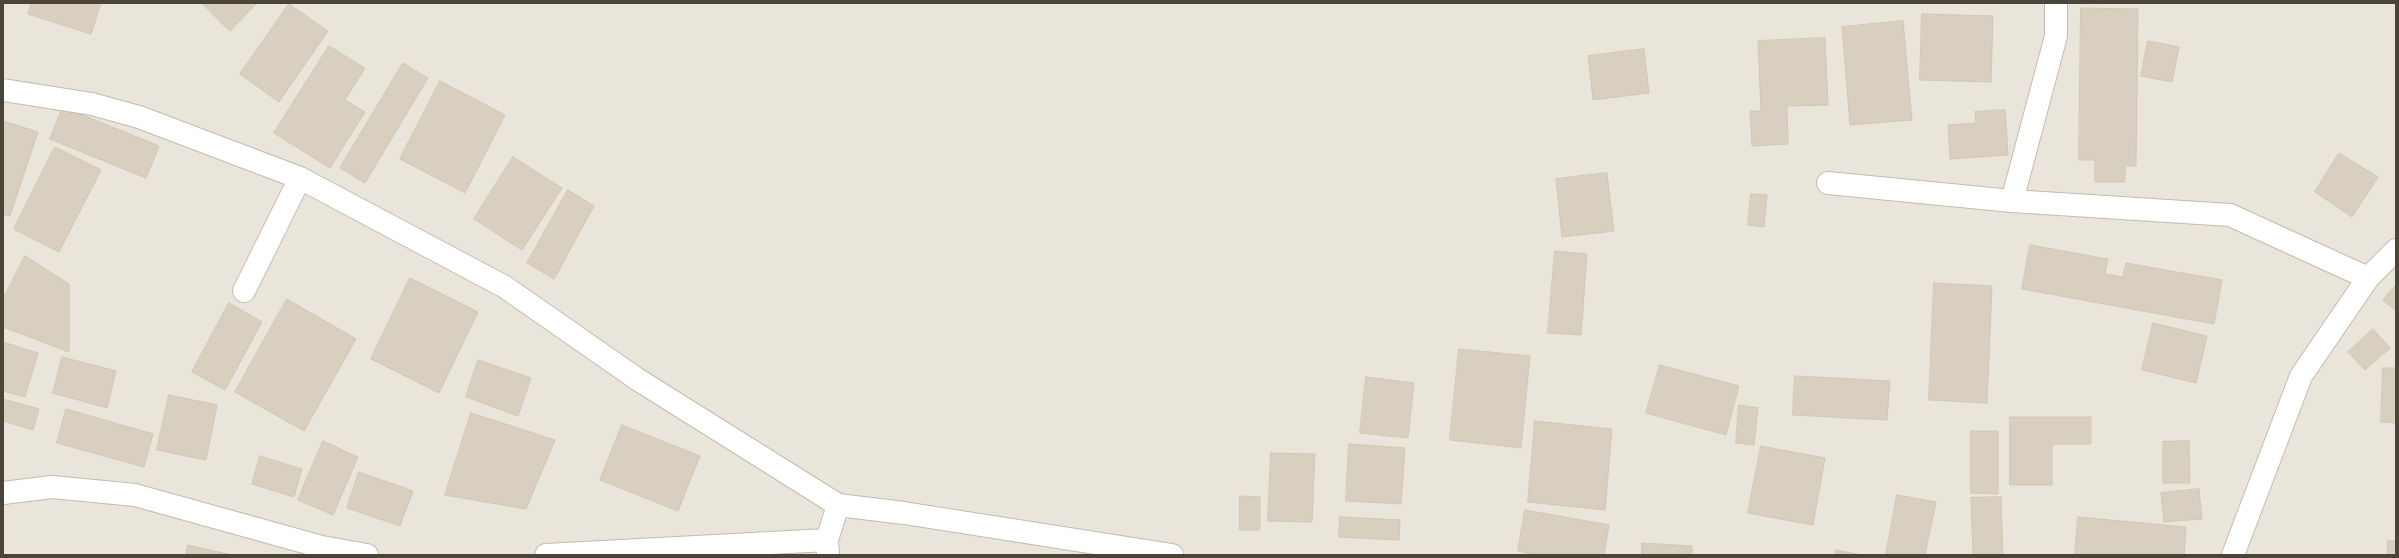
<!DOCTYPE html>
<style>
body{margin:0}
#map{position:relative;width:2399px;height:558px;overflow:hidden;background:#f6f3ec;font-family:Roboto,sans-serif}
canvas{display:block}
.frame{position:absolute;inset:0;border:4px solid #4b4439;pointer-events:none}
</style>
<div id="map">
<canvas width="2399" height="558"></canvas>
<div class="frame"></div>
</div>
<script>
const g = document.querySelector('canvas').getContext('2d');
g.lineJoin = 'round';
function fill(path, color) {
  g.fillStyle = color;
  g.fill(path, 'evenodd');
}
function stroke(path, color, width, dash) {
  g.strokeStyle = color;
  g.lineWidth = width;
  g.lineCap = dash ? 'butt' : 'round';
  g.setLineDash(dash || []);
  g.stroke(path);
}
const residential = new Path2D(`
 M3,3H2396V555H3Z`);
const building = new Path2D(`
 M32,3H101L91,34L28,14Z
 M202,3H257L230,31Z
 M289,4L328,31L279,102L240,74Z
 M2081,8L2138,9L2136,166H2125V182H2095V160H2079Z
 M1922,14L1993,16L1991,82L1920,80Z
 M1903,21L1912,120L1850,125L1842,27Z
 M1825,38L1828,105L1787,106L1788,144L1752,146L1750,111H1761L1758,41Z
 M2148,41L2179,47L2172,82L2141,76Z
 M329,46L365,68L345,100L365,112L330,168L274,133Z
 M1644,49L1649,93L1593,100L1588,56Z
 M403,63L428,78L365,183L340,168Z
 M440,81L505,115L465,193L400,159Z
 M63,107L159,146L146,178L50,139Z
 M2005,110L2008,155L1950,159L1948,125L1976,123L1975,112Z
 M3,121L38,132L10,216L3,214Z
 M55,147L101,170L59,252L14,229Z
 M2339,153L2378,177L2352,217L2315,192Z
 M513,157L562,188L522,250L474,219Z
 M1607,173L1614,231L1562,237L1556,179Z
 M568,190L594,206L554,279L527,263Z
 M1751,194L1767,195L1764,227L1748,225Z
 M2030,245L2108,259L2105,274L2123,277L2126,263L2222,280L2214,324L2022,289Z
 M1555,251L1587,254L1581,335L1548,333Z
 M25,256L69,284V352L3,327V299Z
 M410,278L478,312L439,393L371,359Z
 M1934,283L1992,286L1987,403L1929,400Z
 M2396,285V311L2383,300Z
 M287,299L356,339L304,431L235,392Z
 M229,303L262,322L225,390L192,372Z
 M2153,323L2207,336L2196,383L2142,370Z
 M2373,329L2390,348L2365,370L2348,352Z
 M3,342L38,353L25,397L3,391Z
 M1459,349L1530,356L1521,448L1450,440Z
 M62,357L116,371L107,408L53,393Z
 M478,360L531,378L518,416L466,397Z
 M1660,365L1739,386L1726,435L1646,413Z
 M2383,368H2396V423L2381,422Z
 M1795,376L1890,381L1887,420L1793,415Z
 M1366,377L1414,383L1408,438L1360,433Z
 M169,395L217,405L206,460L157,450Z
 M3,399L39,409L33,430L3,421Z
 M1739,405L1758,408L1754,445L1736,443Z
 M66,409L153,434L144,467L57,443Z
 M471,413L555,440L526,509L445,495Z
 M2010,417H2091V444H2052V485H2010Z
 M1535,421L1612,429L1605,510L1528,502Z
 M622,425L700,456L678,511L600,480Z
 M1971,431H1998V494L1971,493Z
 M323,441L358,457L333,515L298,500Z
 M2189,441L2190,483H2163V442Z
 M1349,444L1405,448L1401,504L1346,501Z
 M1761,446L1825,458L1813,525L1748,513Z
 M1271,453L1315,454L1312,522L1268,521Z
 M260,456L302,469L294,497L252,484Z
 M359,472L413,491L400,526L347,508Z
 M2199,489L2202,519L2164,522L2161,493Z
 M1897,495L1936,502L1925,555H1886Z
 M1240,496L1260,497V530H1240Z
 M2001,497L2003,555H1973L1971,498Z
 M1525,510L1609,525L1604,555H1538L1518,551Z
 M1340,517L1400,520L1399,540L1339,537Z
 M2078,517L2186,527L2184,555H2075Z
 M2388,541H2396V555H2388Z
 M1642,543L1692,546V555H1642Z
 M188,545L232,555H186Z
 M1836,550L1862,555H1835Z`);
const minor = new Path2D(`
 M3,90L92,104L139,117L300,178L505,287L637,379L838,505L904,513L1172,555
 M1828,183L2012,201L2230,215L2368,278
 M2012,201L2056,36V3
 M244,291L300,178
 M3,493L52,487L135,495L322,547L367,555
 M828,554L827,540L838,505
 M546,555L827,540
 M2233,555L2301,376L2368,278L2396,250`);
fill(residential, '#eae5da');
fill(building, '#d8cfc1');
stroke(building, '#d3c7b4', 1);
stroke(minor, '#c2bbae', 24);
stroke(minor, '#fff', 22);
</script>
